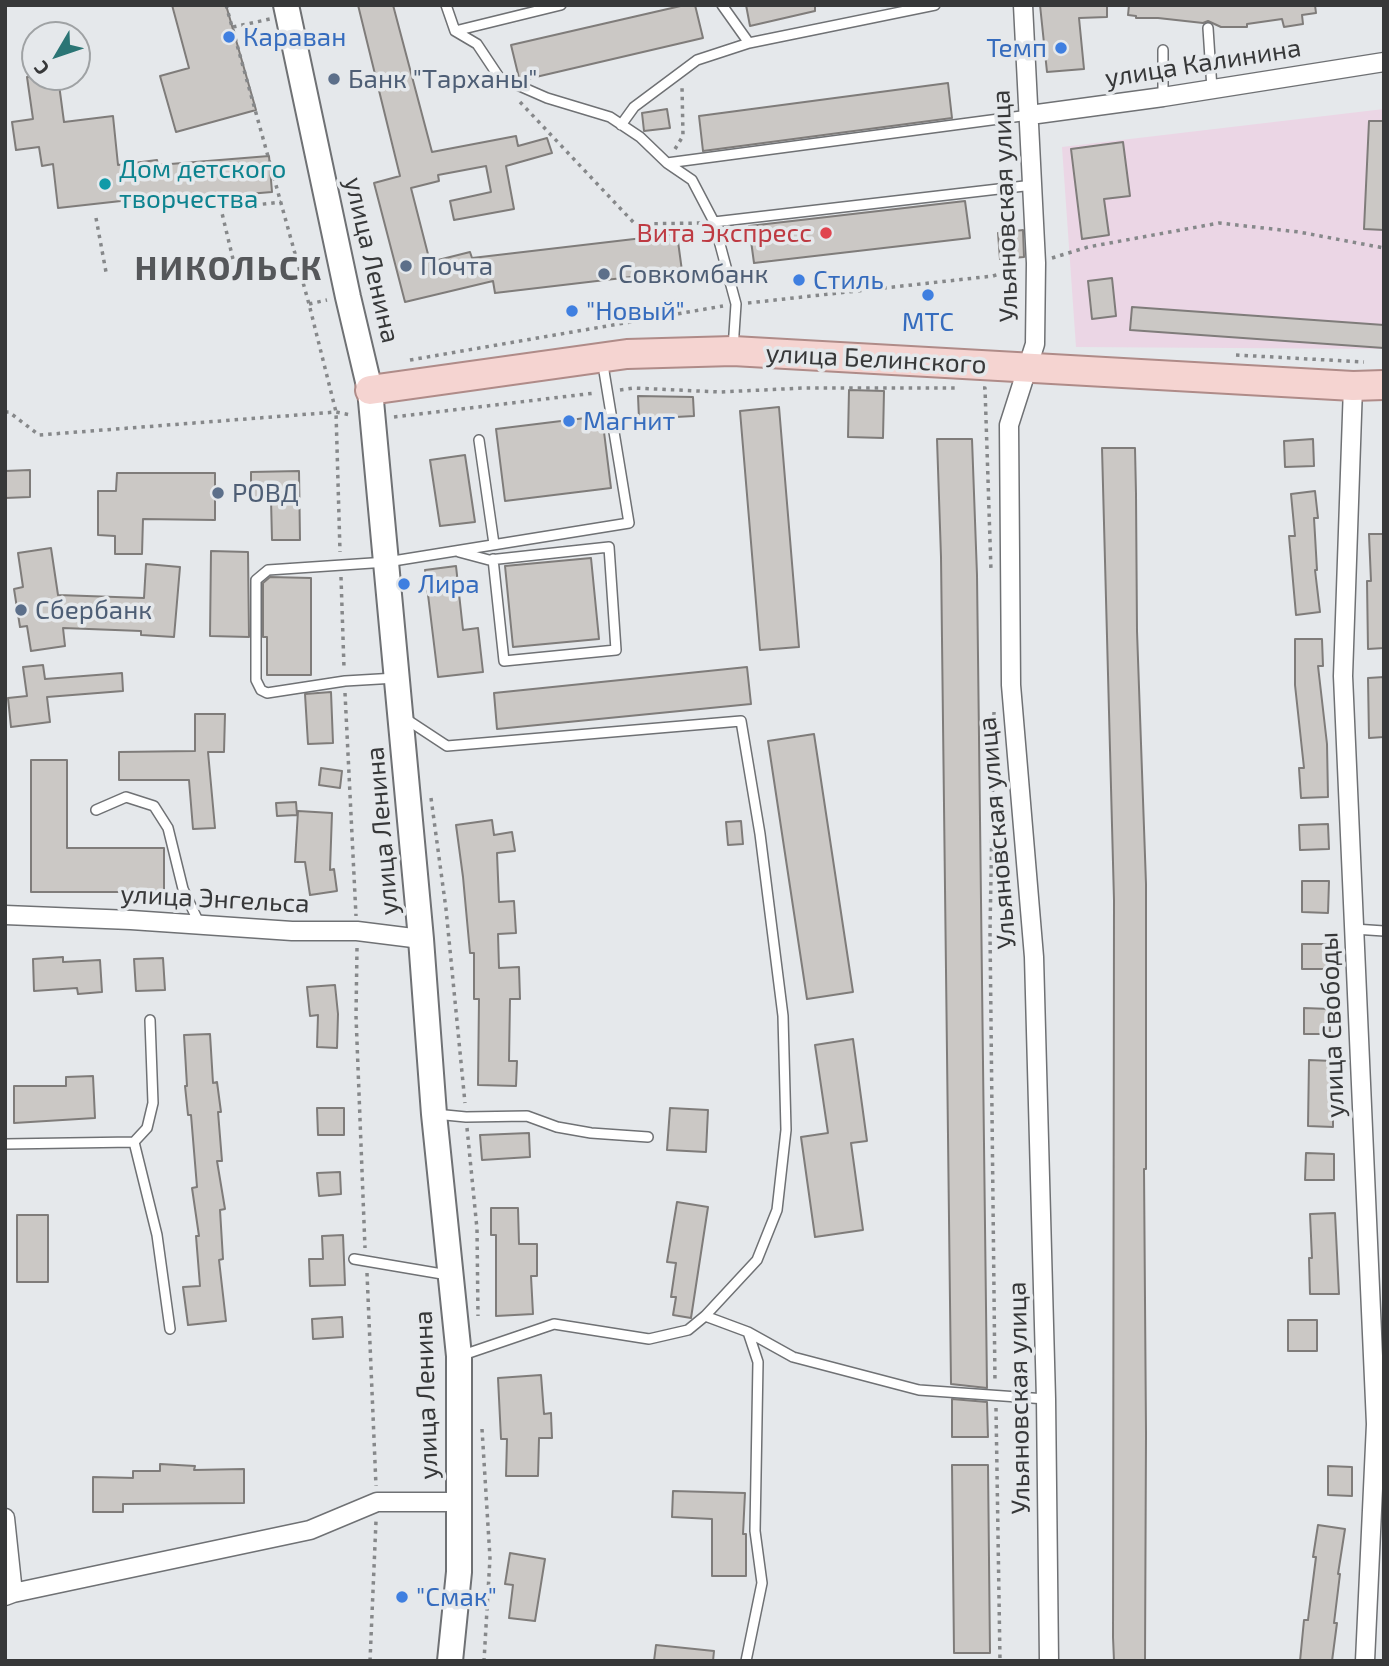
<!DOCTYPE html>
<meta charset="utf-8">
<style>
body{margin:0}
#map{position:relative;width:1389px;height:1666px;overflow:hidden;background:#e5e8eb;font-family:"Exo 2",sans-serif}
canvas{display:block}
.frame{position:absolute;inset:0;border:7px solid #373839;pointer-events:none}
.north{position:absolute;left:21px;top:21px;width:70px;height:70px;box-sizing:border-box;background:#e5e8eb;border:2px solid #9fa2a4;border-radius:50%;rotate:231deg;font-size:19px;font-weight:700;line-height:28px;text-align:center;color:#373839}
.north::after{content:'';display:block;margin:auto;width:24px;height:32px;background:#2b7575;clip-path:polygon(50% 0,100% 100%,50% 72%,0 100%)}
</style>
<div id="map">
<canvas width="1389" height="1666"></canvas>
<div class="frame"></div>
<div class="north">С</div>
</div>
<script>
const g = document.querySelector('canvas').getContext('2d');
g.lineJoin = 'round';
function fill(path, color) {
  g.fillStyle = color;
  g.fill(path, 'evenodd');
}
function stroke(path, color, width, dash) {
  g.strokeStyle = color;
  g.lineWidth = width;
  g.lineCap = dash ? 'butt' : 'round';
  g.setLineDash(dash || []);
  g.stroke(path);
}
function write(font, color, halo, rows, align = 'center') {
  g.font = font + ' "Exo 2",sans-serif';
  g.lineWidth = 7;
  g.setLineDash([]);
  g.textBaseline = 'middle';
  g.strokeStyle = halo;
  g.fillStyle = color;
  for (const [text, x, y, turn = 0] of rows) {
    g.save();
    g.translate(x, y);
    g.rotate((+turn || 0) * Math.PI / 180);
    g.textAlign = isNaN(turn) ? turn : align;
    if (halo) g.strokeText(text, 0, 0);
    g.fillText(text, 0, 0);
    g.restore();
  }
}
const commercial = new Path2D(`
 M1384,109V349L1076,347L1062,147Z`);
const building = new Path2D(`
 M172,5H226L256,110L176,132L160,76L189,68Z
 M358,5H393L432,152L516,136L518,146L547,138L552,153L506,166L514,209L454,220L450,201L491,192L486,166L438,175L439,181L411,188L430,262L470,252L472,258L677,234L682,271L495,293L493,281L405,302L374,183L400,176Z
 M685,5H695L703,38L523,80L519,78L511,45Z
 M746,5H815V11L750,26Z
 M1040,5H1107V17L1079,18L1084,69L1047,72Z
 M1129,5H1315L1316,13L1302,15L1303,24L1284,27L1282,19L1247,24V27H1221L1208,21L1203,23L1158,18H1136V16L1128,15Z
 M27,77H58L64,122L113,116L118,165L157,160L158,165L269,156L272,192L176,200L175,195L58,208L53,164L42,166L39,147L16,150L12,122L33,119Z
 M948,83L952,118L703,151L699,116Z
 M667,109L670,128L644,131L642,113Z
 M1369,121H1384V230L1364,229Z
 M1123,142L1130,196L1104,199L1109,235L1082,239L1071,149Z
 M965,201L970,238L754,263L749,226Z
 M1023,230L1024,257L1000,259L998,233Z
 M1112,278L1116,316L1092,319L1088,281Z
 M1132,307L1384,325V348L1130,330Z
 M849,390L884,391L883,438L848,437Z
 M638,396L693,397L694,416L639,419Z
 M779,407L799,647L760,650L740,411Z
 M602,416L611,488L505,501L496,429Z
 M937,439H972L977,575L987,1388L951,1384L941,557Z
 M1313,439L1314,466L1285,467L1284,441Z
 M1102,448H1135L1136,494L1137,631L1146,884V1169H1144L1146,1433L1145,1661H1114L1113,1637L1114,900Z
 M465,455L475,522L440,526L430,460Z
 M30,470V497L5,498V471Z
 M299,471L300,540H272L271,499H251V472Z
 M117,473H215V520L143,519L142,554H115V536L98,535V491H116Z
 M1315,491L1318,518H1314L1317,570H1315L1320,612L1296,615L1289,536H1295L1291,494Z
 M1369,534H1384V648L1368,649L1367,581H1371Z
 M51,548L58,595L144,598L146,564L180,567L174,637L141,635V631L63,628L65,646L31,651L27,626L20,627L14,589L23,587L18,553Z
 M211,551L248,552L249,637L210,636Z
 M591,558L599,639L513,647L505,566Z
 M456,566L463,630L478,628L483,672L438,677L425,570Z
 M270,577L311,578V675H267V637H263V583Z
 M1295,639H1322L1323,666H1318L1327,744L1328,797L1301,798L1299,768H1304L1295,685Z
 M43,665L45,679L122,673L123,691L47,697L50,722L11,727L8,698L27,696L23,667Z
 M747,667L751,704L497,729L494,693Z
 M1384,677V737L1369,738L1368,678Z
 M331,692L333,743L308,744L305,694Z
 M195,714H225L224,752H208L215,828L193,829L189,780H119V752L195,751Z
 M814,734L853,992L807,999L768,741Z
 M31,760H67V848H164V892H31Z
 M321,768L342,771L340,788L319,785Z
 M296,802L297,815L277,816L276,803Z
 M298,811L332,813L330,870L334,869L337,891L310,895L305,862H295Z
 M492,820L494,835L512,832L515,851L497,853L499,902L514,901L516,933L498,934L499,968L519,967L520,999H510L509,1061H517L516,1086L478,1085L479,999H474V953H470L463,877L456,825Z
 M741,821L743,844L728,845L726,822Z
 M1328,824L1329,849L1300,850L1299,825Z
 M1302,881H1329L1328,913L1302,912Z
 M1302,944H1331V969H1302Z
 M63,957V962L100,960L102,992L78,994L77,988L34,991L33,959Z
 M163,958L165,990L136,991L134,959Z
 M335,985L338,1014L337,1048L317,1047L318,1015L310,1016L307,987Z
 M1304,1008L1330,1009V1034H1304Z
 M210,1034L213,1083L217,1082L221,1112H218L222,1161H217L225,1209L220,1210L223,1259L219,1260L226,1321L188,1325L183,1287L200,1286L196,1236H199L192,1188L197,1187L191,1115H188L185,1086H187L184,1035Z
 M853,1039L867,1141L851,1143L863,1230L815,1237L801,1137L828,1133L815,1045Z
 M1309,1060L1333,1061V1127L1308,1126Z
 M93,1076L95,1118L14,1123V1086H66V1077Z
 M317,1108H344V1135H318Z
 M670,1108L708,1110L706,1152L667,1150Z
 M529,1133L530,1157L482,1160L480,1135Z
 M1306,1153L1334,1154V1180H1305Z
 M340,1172L341,1194L319,1196L317,1173Z
 M677,1202L708,1207L691,1318L673,1315L676,1297H671L676,1263L667,1262Z
 M491,1208H518L519,1244H537V1276H531L533,1314L496,1316V1235H491Z
 M1335,1213L1339,1294H1310L1309,1258H1312L1310,1214Z
 M17,1215H48V1282H17Z
 M343,1235L345,1285L310,1286L309,1259H323L322,1236Z
 M342,1317L343,1337L313,1339L312,1319Z
 M1288,1320H1317V1351H1288Z
 M541,1375L544,1414L551,1413L552,1438H539L538,1476H506L507,1439H501L498,1378Z
 M952,1399L987,1402L988,1437H952Z
 M160,1464L195,1466L194,1470L244,1469V1503L123,1504V1512H93V1477L133,1478V1471H160Z
 M952,1465H988L990,1653H954Z
 M1328,1466L1352,1467V1496L1328,1495Z
 M673,1491L745,1493L743,1534H746V1576H712V1519L672,1517Z
 M1318,1525L1345,1529L1338,1574H1340L1334,1623H1337L1332,1661H1300L1304,1620H1308L1316,1557H1313Z
 M510,1553L545,1559L535,1621L509,1618L513,1585L505,1584Z
 M656,1645L714,1651L713,1661H654Z`);
const path = new Path2D(`
 M226,5L309,304L336,412L340,552
 M233,27L270,19
 M520,102L635,224L701,223
 M675,149L683,136L682,86
 M96,218L106,272
 M1052,258L1088,247L1219,223L1299,232L1384,248
 M233,259L221,209L281,202
 M748,303L993,276L1018,268
 M309,304L327,300
 M1236,355L1364,362
 M410,360L723,306
 M983,388H985L991,571
 M620,390L634,388L720,392L804,388H955
 M5,412H9L39,435L336,412L351,415
 M394,417L595,393
 M341,577L344,668
 M345,693L356,916
 M994,712L990,931L995,1383
 M431,798L446,909L465,1103
 M357,948L356,1016L365,1248
 M467,1128L477,1229L478,1316
 M367,1273L376,1486
 M996,1408L1000,1661
 M482,1429L490,1558L484,1661
 M370,1661L376,1521`);
const lane = new Path2D(`
 M446,5L455,31L477,44L499,77L547,98L610,117L640,137L667,163L692,180L714,222L736,304L733,349
 M722,5L749,43L935,5
 M1208,28L1212,89
 M455,31L561,5
 M1163,50V97
 M621,125L634,107L697,60L749,43
 M667,163L1029,115
 M714,222L1033,185
 M479,440L494,544
 M459,552L489,560L609,547L616,650L504,661L493,559
 M396,678L345,681L267,693L261,690L256,680V580L268,570L387,562L629,523L602,359
 M406,719L447,746L741,721L760,834L783,1016L786,1130L777,1210L757,1260L705,1316L688,1330L649,1339L554,1324L460,1356
 M96,810L126,797L154,806L168,828L183,889L200,925
 M1354,929L1384,931
 M435,1114L466,1117L527,1116L557,1127L591,1133L648,1137
 M134,1142L147,1128L153,1103L150,1020
 M5,1144L134,1142L157,1235L170,1329
 M354,1259L448,1275
 M705,1316L748,1332L758,1362L755,1531L762,1583L746,1661
 M748,1332L793,1357L919,1390L1046,1399`);
const street = new Path2D(`
 M1023,5L1036,263L1035,344L1009,425L1011,685L1034,957L1046,1399L1049,1661
 M1030,115L1163,97L1384,62
 M1353,386L1343,676L1376,1424L1365,1661
 M5,915L131,920L292,931H357L421,939
 M5,1518L13,1593
 M5,1596L13,1593L310,1530L377,1502H460`);
const secondary = new Path2D(`
 M286,5L348,297L370,390L421,939L434,1114L459,1356V1572L450,1661`);
const primary = new Path2D(`
 M370,390L627,354L733,351L1353,386L1384,385`);
const markers = [
 [229,37,7,"#3f7fe0"],
 [1061,48,7,"#3f7fe0"],
 [334,79,7,"#5c6f8a"],
 [105,184,7,"#0f9aa8"],
 [826,233,7,"#e0444e"],
 [406,266,7,"#5c6f8a"],
 [604,274,7,"#5c6f8a"],
 [799,280,7,"#3f7fe0"],
 [928,295,7,"#3f7fe0"],
 [572,311,7,"#3f7fe0"],
 [569,421,7,"#3f7fe0"],
 [218,493,7,"#5c6f8a"],
 [404,584,7,"#3f7fe0"],
 [21,610,7,"#5c6f8a"],
 [402,1597,7,"#3f7fe0"]
];
const shopNames = [
 ["Караван",243,37],
 ["Темп",1047,48,"right"],
 ["Стиль",813,280],
 ["\"Новый\"",586,311],
 ["МТС",928,322,"center"],
 ["Магнит",583,421],
 ["Лира",418,584],
 ["\"Смак\"",416,1597]
];
const streetNames = [
 ["улица Калинина",1203,63,-9],
 ["Ульяновская улица",1005,206,-92],
 ["улица Ленина",372,260,77],
 ["улица Белинского",876,359,3],
 ["улица Ленина",382,831,-95],
 ["Ульяновская улица",997,833,-95],
 ["улица Энгельса",215,899,3],
 ["улица Свободы",1332,1025,-92],
 ["улица Ленина",426,1395,-92],
 ["Ульяновская улица",1019,1398,-91]
];
const serviceNames = [
 ["Банк \"Тарханы\"",348,79],
 ["Почта",420,266],
 ["Совкомбанк",618,274],
 ["РОВД",232,493],
 ["Сбербанк",35,610]
];
const cultureNames = [
 ["Дом детского",119,169],
 ["творчества",119,199]
];
const healthNames = [
 ["Вита Экспресс",812,233]
];
const districtNames = [
 ["НИКОЛЬСК",229,269]
];
fill(commercial, '#ebd6e5');
fill(building, '#cbc8c5');
stroke(building, '#7f7c7a', 2);
stroke(lane, '#6f7174', 12);
stroke(street, '#6f7174', 21);
stroke(secondary, '#6f7174', 28);
stroke(primary, '#af8b88', 32);
stroke(path, '#86888a', 3.5, [3.5, 5]);
stroke(lane, '#fff', 9);
stroke(street, '#fff', 18);
stroke(secondary, '#fff', 24);
stroke(primary, '#f5d4d1', 28);
for (const [x, y, r, color] of markers) {
  const dot = new Path2D();
  dot.arc(x, y, r, 0, 2 * Math.PI);
  g.fillStyle = color;
  g.fill(dot);
  stroke(dot, '#e5e8eb', 2.5);
}
write('26px', '#366cbe', '#e5e8eb', shopNames, 'left');
write('26px', '#373839', '#e5e8eb', streetNames);
write('26px', '#4e5e75', '#e5e8eb', serviceNames, 'left');
write('26px', '#0d838f', '#e5e8eb', cultureNames, 'left');
write('26px', '#be3a42', '#e5e8eb', healthNames, 'right');
g.letterSpacing = '2px';
write('bold 33px', '#55575a', '#e5e8eb', districtNames);
g.letterSpacing = '0px';
</script>
